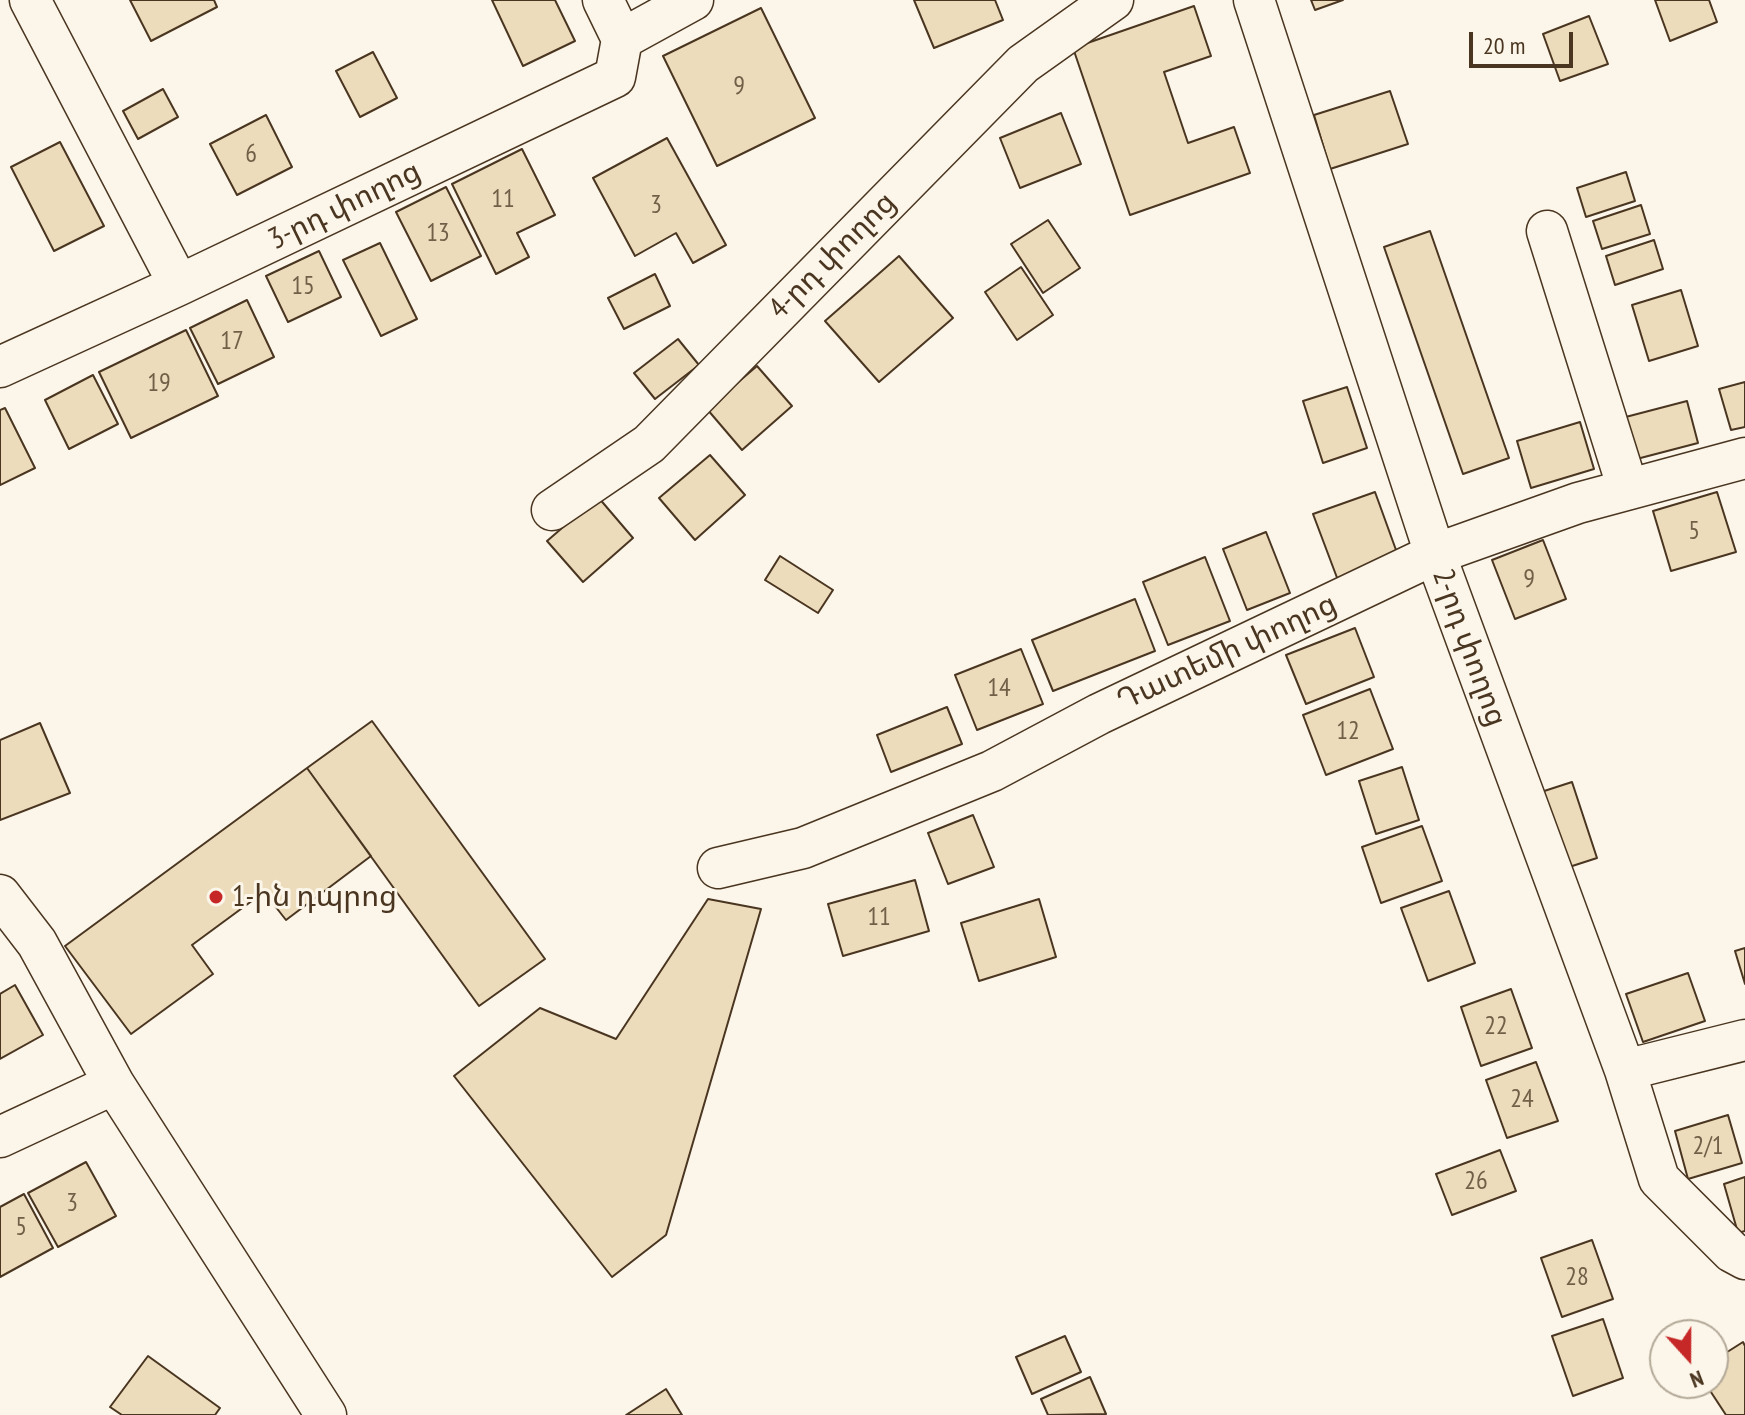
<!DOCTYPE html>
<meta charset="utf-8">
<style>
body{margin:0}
#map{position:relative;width:1745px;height:1415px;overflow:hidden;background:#fbf6e9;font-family:"PT Sans Narrow",sans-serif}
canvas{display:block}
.north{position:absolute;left:1649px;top:1319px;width:80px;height:80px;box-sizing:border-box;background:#fbf6e9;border:2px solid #b4a999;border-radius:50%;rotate:159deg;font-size:22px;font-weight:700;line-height:32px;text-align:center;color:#4a3520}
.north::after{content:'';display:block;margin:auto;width:28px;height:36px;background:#c62828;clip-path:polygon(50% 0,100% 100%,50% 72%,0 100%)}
.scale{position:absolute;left:1469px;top:32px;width:104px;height:36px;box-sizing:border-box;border:4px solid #4a3520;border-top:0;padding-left:10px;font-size:24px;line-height:28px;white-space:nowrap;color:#4a3520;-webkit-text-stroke:6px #fbf6e9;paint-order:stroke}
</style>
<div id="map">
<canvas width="1745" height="1415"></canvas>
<div class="north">N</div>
<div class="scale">20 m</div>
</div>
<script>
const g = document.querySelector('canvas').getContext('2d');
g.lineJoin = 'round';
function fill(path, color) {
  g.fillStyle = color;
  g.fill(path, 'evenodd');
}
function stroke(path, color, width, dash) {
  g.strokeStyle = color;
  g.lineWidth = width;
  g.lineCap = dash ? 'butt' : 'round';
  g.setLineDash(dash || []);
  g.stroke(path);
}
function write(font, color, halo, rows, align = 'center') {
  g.font = font + ' "PT Sans Narrow","Noto Sans Armenian",sans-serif';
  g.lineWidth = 6;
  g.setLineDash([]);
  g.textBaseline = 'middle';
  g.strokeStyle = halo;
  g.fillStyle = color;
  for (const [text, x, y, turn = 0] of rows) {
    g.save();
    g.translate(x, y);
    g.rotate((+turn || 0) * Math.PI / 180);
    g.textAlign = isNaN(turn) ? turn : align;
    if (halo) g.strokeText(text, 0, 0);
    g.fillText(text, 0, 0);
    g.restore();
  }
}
const building = new Path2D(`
 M130,0H214L217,7L151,41Z
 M492,0H555L575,41L523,66Z
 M914,0H995L1003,20L934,48Z
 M1311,0H1343L1315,10Z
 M1655,0H1709L1717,22L1670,41Z
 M1194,6L1211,56L1164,72L1188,143L1234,127L1250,173L1130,215L1073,48Z
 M761,8L815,118L717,166L663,56Z
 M1589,16L1608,64L1560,81L1543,34Z
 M373,52L397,98L360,117L336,71Z
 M163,89L178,117L138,139L123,111Z
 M1390,91L1408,144L1330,169L1314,115Z
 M1061,113L1081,164L1020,188L1000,138Z
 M266,115L292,167L237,195L210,144Z
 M667,138L726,245L693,263L676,233L635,256L593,178Z
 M60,142L104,226L54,251L11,167Z
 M522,149L555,215L517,233L529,257L496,274L452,184Z
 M1626,172L1635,201L1586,217L1577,188Z
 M446,187L481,256L431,281L396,212Z
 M1641,205L1650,234L1602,249L1593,221Z
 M1048,220L1080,268L1043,293L1011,244Z
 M1430,231L1509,458L1463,474L1384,247Z
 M1654,240L1663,269L1615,285L1606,256Z
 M380,243L417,319L381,336L343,260Z
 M319,251L341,297L288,322L266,276Z
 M899,256L953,318L879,382L825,321Z
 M1021,267L1053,315L1017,340L985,292Z
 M655,274L670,306L624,329L608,298Z
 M1681,290L1698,346L1649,361L1632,305Z
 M247,300L274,357L218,384L190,328Z
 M186,330L218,396L131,438L99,372Z
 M678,339L699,365L655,399L634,373Z
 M757,366L792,406L742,450L707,409Z
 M93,375L118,424L69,449L45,400Z
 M1745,382V427L1731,430L1719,389Z
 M1347,387L1367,448L1323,463L1303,401Z
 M1687,401L1698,443L1629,461L1618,419Z
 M5,408L35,468L0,485V410Z
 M1580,422L1594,469L1531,488L1517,441Z
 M710,455L745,495L695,540L659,498Z
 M1375,492L1400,561L1339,583L1313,514Z
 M1717,492L1736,552L1671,571L1653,511Z
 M598,497L633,538L583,582L547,541Z
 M1266,532L1290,593L1247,610L1223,549Z
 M1543,540L1566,599L1515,619L1492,560Z
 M780,556L833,590L818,613L765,580Z
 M1205,557L1230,621L1168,645L1143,582Z
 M1135,599L1155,651L1053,691L1032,640Z
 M1355,628L1374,677L1306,704L1286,655Z
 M1021,649L1043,704L977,730L955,675Z
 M1370,689L1393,749L1326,775L1303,715Z
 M947,707L962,744L891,772L877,735Z
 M372,721L545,959L479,1006L307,768Z
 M40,723L70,793L0,820V740Z
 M1402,767L1419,820L1376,834L1359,781Z
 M307,768L371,856L286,920L264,892L192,945L213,974L131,1034L65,946Z
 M1572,782L1597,858L1563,869L1538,793Z
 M973,815L994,867L948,884L928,833Z
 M1422,826L1442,881L1381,903L1362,847Z
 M915,880L929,931L843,956L828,904Z
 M1449,891L1475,963L1428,981L1401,908Z
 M708,899L761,909L666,1235L612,1277L454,1076L540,1008L616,1039Z
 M1039,899L1056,957L979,981L961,923Z
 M1745,948V984L1735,951Z
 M1688,973L1705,1021L1643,1042L1626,994Z
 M15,985L43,1035L0,1059V994Z
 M1511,989L1532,1048L1481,1066L1461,1007Z
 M1536,1062L1558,1121L1507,1138L1486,1080Z
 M1728,1115L1742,1163L1688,1179L1675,1131Z
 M1500,1150L1516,1191L1452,1215L1436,1174Z
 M86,1162L116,1216L58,1247L28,1193Z
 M1745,1177V1231L1738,1233L1724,1184Z
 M24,1194L53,1248L0,1277V1207Z
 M1592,1240L1613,1299L1562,1317L1541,1258Z
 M1603,1319L1623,1378L1573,1396L1552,1336Z
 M1065,1336L1081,1372L1032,1394L1016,1357Z
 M1743,1342L1745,1346V1415H1726L1705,1383H1713V1361Z
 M148,1356L220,1408L215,1415H122L110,1407Z
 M1090,1377L1106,1414L1048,1415L1041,1399Z
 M666,1389L682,1415H626Z`);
const minor = new Path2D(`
 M30,0L179,285
 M1254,0L1435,554L1625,1070L1659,1179L1732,1252L1745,1259
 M622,39L693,0
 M1547,231L1628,489
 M0,367L179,285L615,77L622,39L603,0
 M552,510L649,444L1023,64L1113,0
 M718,868L803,848L992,771L1099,714L1435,554L1578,503L1745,458
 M0,895L37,943L114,1084L0,1137
 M1625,1070L1745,1040
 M114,1084L326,1415`);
const markers = [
 [216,897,8,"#c62828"]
];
const numberNames = [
 ["9",739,87],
 ["6",251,155],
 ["11",503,200],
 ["3",656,206],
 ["13",438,234],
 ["15",303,287],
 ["17",232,342],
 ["19",159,384],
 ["5",1694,532],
 ["9",1529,580],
 ["14",999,689],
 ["12",1348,732],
 ["11",879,918],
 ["22",1496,1027],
 ["24",1522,1100],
 ["2/1",1708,1147],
 ["26",1476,1182],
 ["3",72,1204],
 ["5",21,1228],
 ["28",1577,1278]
];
const streetNames = [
 ["3-րդ փողոց",345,206,-26],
 ["4-րդ փողոց",833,256,-45],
 ["2-րդ փողոց",1469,648,70],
 ["Դատեմի փողոց",1227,653,-25]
];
const poiNames = [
 ["1-ին դպրոց",232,897]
];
fill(building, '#ecdcbc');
stroke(building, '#4a3520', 2);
stroke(minor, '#4a3520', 43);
stroke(minor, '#fbf6e9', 40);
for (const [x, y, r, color] of markers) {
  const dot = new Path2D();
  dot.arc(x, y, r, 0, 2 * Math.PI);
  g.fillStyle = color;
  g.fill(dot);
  stroke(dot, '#fbf6e9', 3);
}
write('26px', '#725f47', null, numberNames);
write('30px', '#4a3520', '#fbf6e9', streetNames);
write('30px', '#4a3520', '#fbf6e9', poiNames, 'left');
</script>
